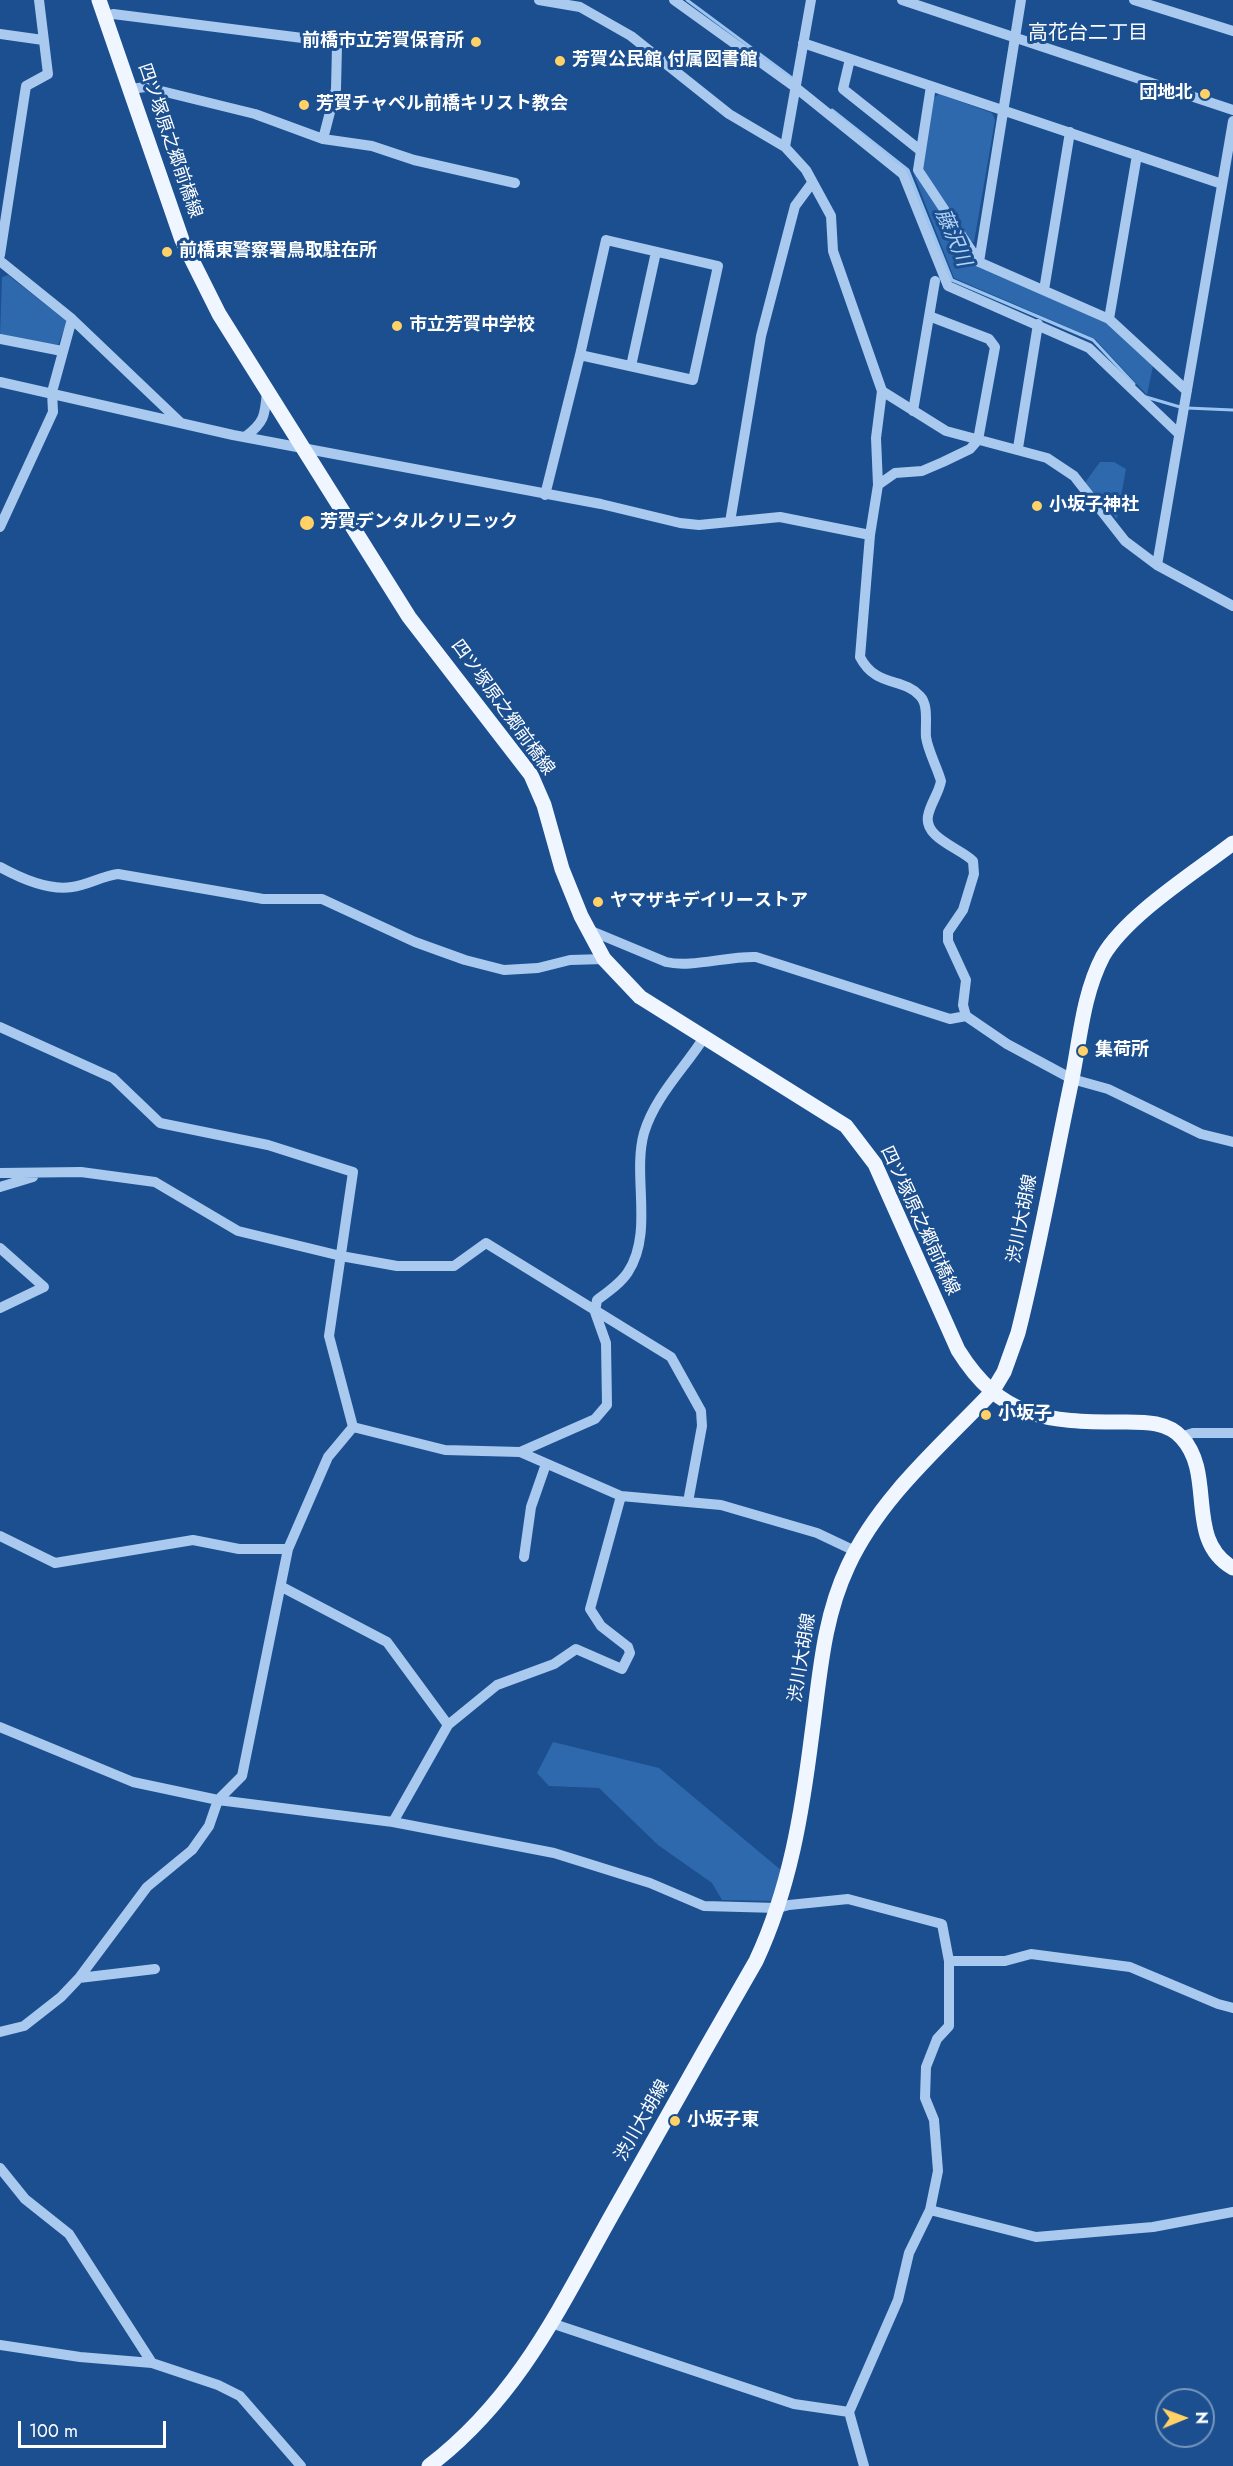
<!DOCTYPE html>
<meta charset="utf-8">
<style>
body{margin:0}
#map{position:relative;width:1233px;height:2466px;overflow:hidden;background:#1b4f8f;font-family:Jost,sans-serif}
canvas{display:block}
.north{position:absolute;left:1155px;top:2388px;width:60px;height:60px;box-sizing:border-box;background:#1b4f8f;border:2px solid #7695bc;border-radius:50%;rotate:89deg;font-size:16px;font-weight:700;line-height:24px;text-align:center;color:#fff}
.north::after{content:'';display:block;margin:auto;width:21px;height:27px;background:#ffd166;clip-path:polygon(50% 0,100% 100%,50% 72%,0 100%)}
.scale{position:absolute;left:18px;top:2421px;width:148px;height:27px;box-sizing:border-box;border:3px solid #fff;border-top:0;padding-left:8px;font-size:18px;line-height:21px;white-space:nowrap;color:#fff;-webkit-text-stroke:4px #1b4f8f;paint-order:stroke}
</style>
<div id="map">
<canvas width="1233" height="2466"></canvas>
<div class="north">N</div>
<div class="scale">100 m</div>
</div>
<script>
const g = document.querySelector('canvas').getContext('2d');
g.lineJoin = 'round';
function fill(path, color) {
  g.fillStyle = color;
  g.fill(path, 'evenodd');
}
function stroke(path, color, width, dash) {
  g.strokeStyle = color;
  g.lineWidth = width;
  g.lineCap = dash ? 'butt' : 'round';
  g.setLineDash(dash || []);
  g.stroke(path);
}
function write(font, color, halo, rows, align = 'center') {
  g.font = font + ' Jost,"Noto Sans JP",sans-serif';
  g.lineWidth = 6;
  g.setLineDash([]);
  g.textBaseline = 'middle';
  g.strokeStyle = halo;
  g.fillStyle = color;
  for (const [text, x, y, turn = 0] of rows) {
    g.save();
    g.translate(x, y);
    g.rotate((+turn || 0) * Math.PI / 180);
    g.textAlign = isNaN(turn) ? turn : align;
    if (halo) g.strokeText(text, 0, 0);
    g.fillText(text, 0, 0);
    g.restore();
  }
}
const green = new Path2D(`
 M939,94L992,113L995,120L974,242L970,241L922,170L934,98Z
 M915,173L976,266L1106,322L1153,366L1147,395L1095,339L954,278L914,175Z
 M8,275L65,320L67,322L58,345L0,336L2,277Z
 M1100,462H1114L1126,469L1117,519L1084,484Z
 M553,1742L659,1768L782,1871L775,1901L722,1900L712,1883L658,1845L599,1788L549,1786L537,1773Z`);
const stream = new Path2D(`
 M687,0L792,78
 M832,110L908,170L952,280L1093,340L1134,384
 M1146,397L1180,407
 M1187,408L1233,410`);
const minor = new Path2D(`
 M539,0L580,7L631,36L729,114L785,147L806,170L831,216L833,251L882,391L876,438L878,485L870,535L860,657C876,688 903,677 920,696C929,705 925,725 926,737C928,751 937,767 941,781C939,793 930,804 928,816C924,838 960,848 973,861L974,874L963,910L948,932V941L966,980L963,1005L966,1016L1007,1044L1072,1079L1108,1089L1201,1134L1233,1142
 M674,0L795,87L903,174L948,286L1089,348L1179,434
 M902,0L1233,110
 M1021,0L979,262L1109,319L1187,391
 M1134,0L1233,31
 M105,16L113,14L334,42L337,46L336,89L323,139
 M0,34L43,40
 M803,43L1222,184
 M850,59L843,89L921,151
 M931,86L918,170L979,262
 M131,89L145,87L255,114L323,139L372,146L414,160L515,183
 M785,147L811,0
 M606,240L718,266L693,380L580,355Z
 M0,255L26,86L48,74L39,0
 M0,261L72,319L52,392L53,412L0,527
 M1044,290L1070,132
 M72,319L180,422
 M1109,319L1137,155
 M0,339L62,351
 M631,366L656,252
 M0,382L233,435L601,504L680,523L699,525L780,517L870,535
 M882,391L946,431L1047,458L1074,476L1125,541L1157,565L1233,606
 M913,411L935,281
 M245,437C265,422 265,415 267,391
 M1018,448L1038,324
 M878,485L895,473L922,471L943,462L970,449L978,440L995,347L989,339L929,316
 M545,495L580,355
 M730,522L761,336L795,206L812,183
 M1157,565L1233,121
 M0,867C20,878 48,891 72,887C88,885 102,876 118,874L263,899H322L415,942L465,960L504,970L538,968L570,960L604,959
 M589,930L666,962C691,968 727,956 756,957L950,1019L966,1016
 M0,1027L113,1078L160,1123L268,1145L353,1172L329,1336L353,1427
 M0,1173L81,1172L155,1182L238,1231L341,1256L397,1266H454L486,1243L671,1357L701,1411L702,1426L688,1502
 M0,1187L33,1177
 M0,1248L44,1287L0,1308
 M353,1427L445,1450L520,1452L621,1496L721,1505L817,1533L855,1551
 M1181,1437L1193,1433H1233
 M520,1452L595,1419L607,1405L606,1343L595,1312L597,1300C608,1292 621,1283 628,1272C654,1232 632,1176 644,1133C655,1096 685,1068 705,1036
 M0,1536L55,1563L193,1540L239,1549H288
 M524,1557L531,1507L546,1464
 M282,1587L387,1642L448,1725
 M0,1727L133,1782L218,1800L393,1822L554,1853L650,1883L704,1906L778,1908L789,1905L848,1899L942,1924L949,1961V2026L937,2039L926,2067L925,2098L934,2120L938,2171L930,2210L909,2253L898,2300L849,2412L864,2466
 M393,1822L448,1725L497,1685L554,1664L576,1649L622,1669L630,1653L628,1647L601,1626L590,1609L621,1496
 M949,1961H1005L1031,1954L1130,1967L1218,2004L1233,2008
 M79,1978L155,1969
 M0,2032L24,2026L61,1997L79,1978L147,1887L192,1850L209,1826L218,1800L242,1776L288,1549L328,1457L353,1427
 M0,2168L25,2199L69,2234L152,2363
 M930,2210L1036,2237L1153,2227L1233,2212
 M551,2323L794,2404L849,2412
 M0,2345L80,2357L152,2363L218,2385L240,2396L301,2466`);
const major = new Path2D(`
 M99,0L182,240L219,314L409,617L531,775L544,805L562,869L581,916L604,959L640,997L846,1126L875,1164L958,1350C1001,1419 1047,1422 1122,1422C1143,1422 1167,1421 1182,1438C1216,1475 1184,1540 1233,1568
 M429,2466C519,2397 560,2307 614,2211C661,2127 708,2044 756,1961C790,1888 802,1813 812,1733C820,1675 823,1619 848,1566C880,1497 941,1446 992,1392L1004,1372L1018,1333C1039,1250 1054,1164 1072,1079C1080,1039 1083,994 1103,956C1127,915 1194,873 1233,843`);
const markers = [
 [476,42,6,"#ffd166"],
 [560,61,6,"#ffd166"],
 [1205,94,6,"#ffd166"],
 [304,105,6,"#ffd166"],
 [167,252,6,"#ffd166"],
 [397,326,6,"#ffd166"],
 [1037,506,6,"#ffd166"],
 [307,523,8,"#ffd166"],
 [598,902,6,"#ffd166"],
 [1083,1051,6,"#ffd166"],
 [986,1415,6,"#ffd166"],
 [675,2121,6,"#ffd166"]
];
const poiNames = [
 ["前橋市立芳賀保育所",464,42,"right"],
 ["芳賀公民館 付属図書館",572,61],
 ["団地北",1193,94,"right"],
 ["芳賀チャペル前橋キリスト教会",316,105],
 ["前橋東警察署鳥取駐在所",179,252],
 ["市立芳賀中学校",409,326],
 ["小坂子神社",1049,506],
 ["芳賀デンタルクリニック",320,523],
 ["ヤマザキデイリーストア",610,902],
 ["集荷所",1095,1051],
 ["小坂子",998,1415],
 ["小坂子東",687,2121]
];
const streetNames = [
 ["四ツ塚原之郷前橋線",169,141,71],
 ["四ツ塚原之郷前橋線",502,708,54],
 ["渋川大胡線",1023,1219,-79],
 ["四ツ塚原之郷前橋線",919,1221,65],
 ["渋川大胡線",803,1658,-81],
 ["渋川大胡線",643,2121,-60]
];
const neighbourhoodNames = [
 ["高花台二丁目",1088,34]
];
const waterNames = [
 ["藤沢川",952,238,67]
];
fill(green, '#2e69ad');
stroke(stream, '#9cc4f0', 3);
stroke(minor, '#a9c9ee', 10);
stroke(major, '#f0f6ff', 15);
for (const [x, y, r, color] of markers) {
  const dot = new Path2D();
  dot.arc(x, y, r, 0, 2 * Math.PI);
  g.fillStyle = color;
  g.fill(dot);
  stroke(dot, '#1b4f8f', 2);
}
write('bold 18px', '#fff', '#1b4f8f', poiNames, 'left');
write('18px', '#fff', '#1b4f8f', streetNames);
write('20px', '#fff', '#1b4f8f', neighbourhoodNames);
write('italic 20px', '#b5d3f5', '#1b4f8f', waterNames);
</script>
